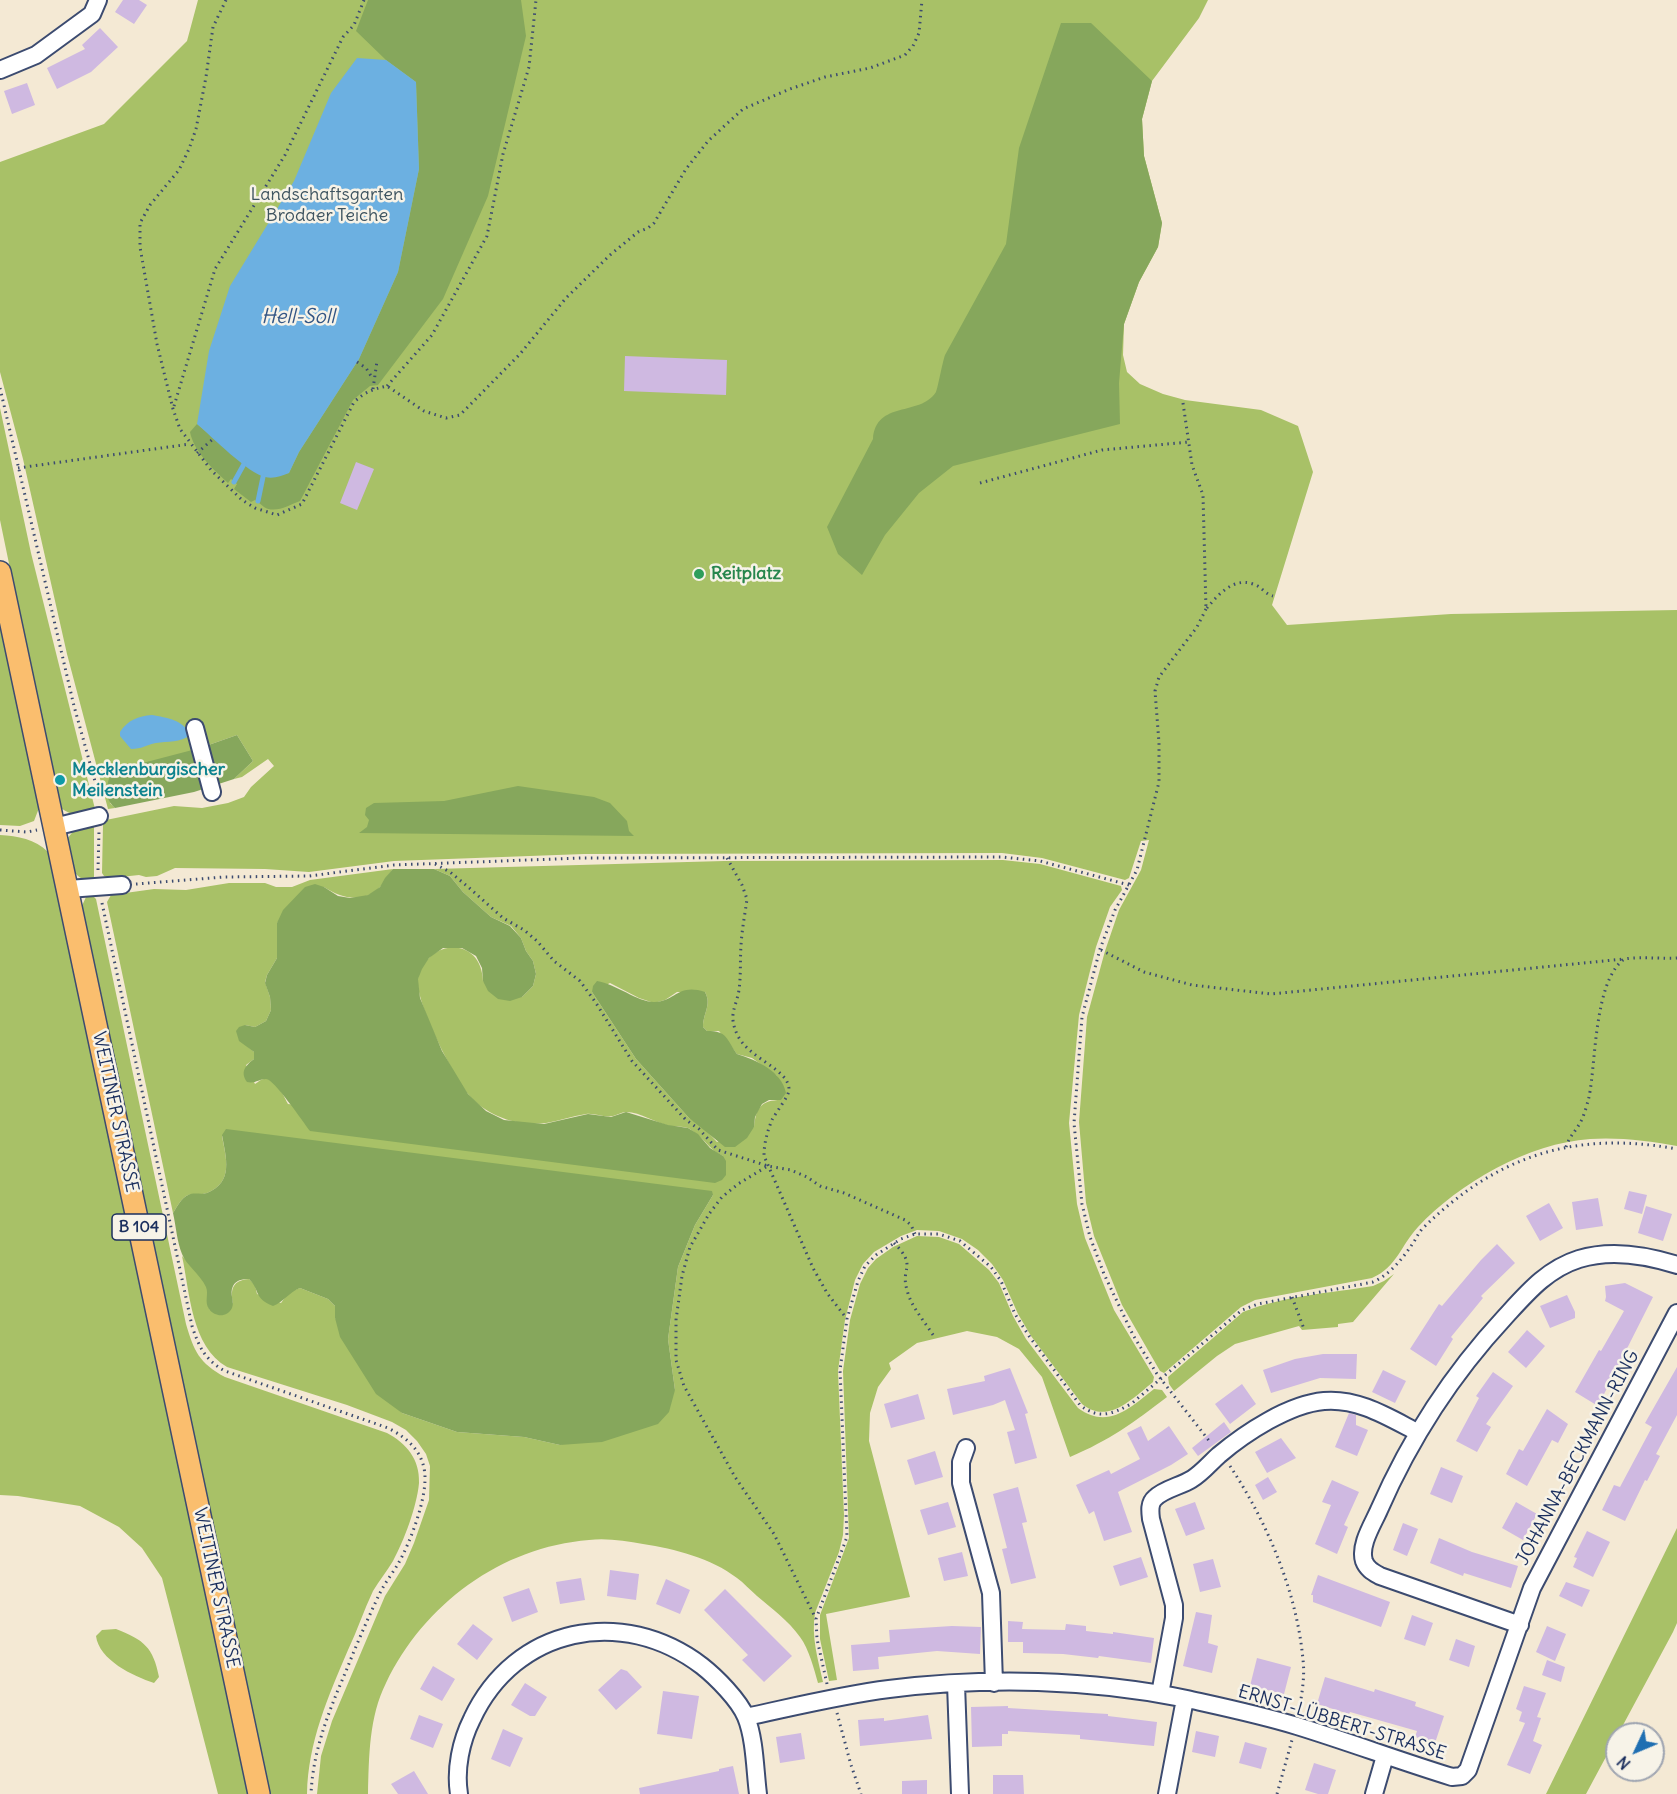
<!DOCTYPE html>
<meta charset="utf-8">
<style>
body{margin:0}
#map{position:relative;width:1677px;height:1794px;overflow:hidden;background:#f4e9d4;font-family:Delius,sans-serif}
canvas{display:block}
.north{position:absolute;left:1605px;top:1722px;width:60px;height:60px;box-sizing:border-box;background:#f7f3e8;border:2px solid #9fa5b1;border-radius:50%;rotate:226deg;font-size:16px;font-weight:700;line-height:24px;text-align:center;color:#1b2f5e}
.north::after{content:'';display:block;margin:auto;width:21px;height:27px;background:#1f6fb2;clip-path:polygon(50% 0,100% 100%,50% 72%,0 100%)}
</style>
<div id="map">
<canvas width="1677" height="1794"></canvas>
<div class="north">N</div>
</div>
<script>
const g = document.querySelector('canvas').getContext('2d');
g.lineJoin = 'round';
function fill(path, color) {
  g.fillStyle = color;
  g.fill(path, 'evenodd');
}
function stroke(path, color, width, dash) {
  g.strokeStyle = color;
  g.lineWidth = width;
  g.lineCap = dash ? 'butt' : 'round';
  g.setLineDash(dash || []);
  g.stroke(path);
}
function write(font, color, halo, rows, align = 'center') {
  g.font = font + ' Delius,sans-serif';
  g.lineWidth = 5;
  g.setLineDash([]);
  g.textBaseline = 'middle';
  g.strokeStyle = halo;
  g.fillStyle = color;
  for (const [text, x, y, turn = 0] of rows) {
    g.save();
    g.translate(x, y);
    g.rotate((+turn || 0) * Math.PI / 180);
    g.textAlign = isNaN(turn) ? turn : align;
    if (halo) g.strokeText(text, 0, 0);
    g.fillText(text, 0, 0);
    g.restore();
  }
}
const green = new Path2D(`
 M198,0H1208L1199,18L1152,81L1142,119L1144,156L1162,223L1158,247L1139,282L1124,324L1123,355L1127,372L1140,384L1163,394L1185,400L1261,410L1298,426L1313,472L1272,605L1287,625L1451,614L1677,610V1146C1649,1141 1619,1137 1590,1139C1529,1143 1459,1183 1418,1227C1401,1245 1397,1267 1372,1278L1255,1300L1241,1307L1164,1373L1160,1371L1122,1305L1094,1236L1086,1203L1079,1122L1087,1017L1105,951L1119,910L1141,870L1149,840L1141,841L1129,878L1125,880L1042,858L1002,853L584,854L394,861L309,872L265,869L175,868L157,876L146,877L139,875L111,878L104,876L102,873L103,824L106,820L174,806L202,808L228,803L244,797L251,787L274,766L268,759L242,777L234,779L253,761L237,735L200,748L110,803L115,808L108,809L67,654L23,459L0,372V162L104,124L187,41Z
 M0,408L31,553L95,809C80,813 71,818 59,806L0,520Z
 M0,624L39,808L34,821L20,826L0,825Z
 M92,824L94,827V877L90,880C69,880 71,856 67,839L75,829Z
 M0,835C18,836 35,839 48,852L249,1794H218L162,1578L142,1548L119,1527L80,1506L18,1496L0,1495Z
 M1003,860L1040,864L1121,886L1122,890L1110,907L1096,947L1079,1015L1069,1123L1077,1204L1085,1238L1114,1310L1154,1377L1153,1382C1132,1399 1108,1425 1082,1404L1031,1336L1018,1314L1003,1280L992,1264L978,1250L962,1239L939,1231L917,1230L901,1236L874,1252L863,1264L855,1280L845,1320L838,1371L844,1515L843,1535L839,1552L815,1613C811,1637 818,1659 823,1682L818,1683C814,1669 809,1649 800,1637C789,1621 771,1608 757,1596C750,1590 744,1583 737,1578C711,1558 675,1549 643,1544C626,1541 607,1538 589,1540C501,1547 424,1604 386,1683C369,1717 369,1756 368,1794H317L321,1756L332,1721L385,1596L405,1564L414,1543L429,1500L430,1466L426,1454L417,1441L406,1430L392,1422L347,1405L227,1367C191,1346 190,1293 182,1256C191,1265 206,1278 208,1291C209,1300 206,1301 210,1310L233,1303C230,1289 233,1280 249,1279L255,1285L257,1294L281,1303L289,1292L300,1288L328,1299L335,1306V1318L402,1413L457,1432L524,1437L560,1445L675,1390L668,1339L678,1267L695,1225L713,1195L222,1136C226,1158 234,1182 207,1193C201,1195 194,1193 188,1195C181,1198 177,1207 173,1213L107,902L111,895L154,889L186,890L229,883H265L276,887H292L310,880L393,869C388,875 384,884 379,888C362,904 341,898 324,887L277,923V958L267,975L265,982L270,997L271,1010L266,1021L255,1027L245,1025L247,1046L254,1052V1059L246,1065L255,1084C258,1082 261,1079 264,1079C276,1077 284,1097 288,1104L723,1156C710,1151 706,1140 695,1133C694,1132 689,1128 688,1128C682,1126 675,1127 670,1126C655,1123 641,1112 626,1112C622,1112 617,1115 613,1116C604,1118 595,1113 586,1114C572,1116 559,1121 546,1123C518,1127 486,1116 468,1094C453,1075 414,1000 418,978C427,939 481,935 483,981L522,997L533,986L536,974L533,961L526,951L521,938L511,926L491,917L463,892L450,876L434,869L724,861ZM610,983L639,998L654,1003L665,1000L677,992H705C712,1005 703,1013 703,1027L707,1031H719L737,1054L752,1058L777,1076L781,1100C761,1100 756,1108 754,1127L717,1142L702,1126L689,1118L636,1059L592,992Z
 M93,896L96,899L186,1324C194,1351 199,1363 225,1377L387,1433C406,1443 420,1459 419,1483C417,1506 404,1541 393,1561C387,1571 379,1581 373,1591C364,1610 357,1631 348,1650C328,1697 308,1742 307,1794H270L81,908L86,897Z
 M917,1236L939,1237L959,1244L989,1270L999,1283L1013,1316L1026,1339L1078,1408C1108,1430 1130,1408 1154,1389L1162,1390L1167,1397C1133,1423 1110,1440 1070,1457L1042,1377L1019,1349L997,1337L967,1331L917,1343L889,1363L891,1369L878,1387L870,1413L869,1441L910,1597L826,1614L837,1680L829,1681L820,1639V1615L849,1538L843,1371L850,1320L860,1284L868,1268L876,1259L893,1247Z
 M1394,1274L1353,1322L1338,1324V1327L1302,1330L1299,1326L1235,1344L1217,1356L1174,1391L1169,1384L1168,1377L1243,1312C1283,1296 1330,1293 1373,1286L1384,1281Z
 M1677,1528V1623L1673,1632L1586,1794H1546Z
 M116,1629C144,1640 153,1647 159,1677L154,1683C133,1676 99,1660 96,1636L102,1630Z`);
const forest = new Path2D(`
 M368,0H521L526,36L488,196L443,299L378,385L370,386L353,400L300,501C289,505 275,514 264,507C261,505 259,502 255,500L251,502L234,489L237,484L231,479L228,483C213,469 194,452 190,432L197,424L244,464L263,477L289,473L299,452L359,359L398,272L419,169L416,82L386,60L356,31Z
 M1061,23H1091L1152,81L1142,119L1144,156L1162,223L1158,247L1139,282L1124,324L1119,383L1120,424L953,466L919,493L885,535L862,575L838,554L827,527L873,439C876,400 920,417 936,392C938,387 942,364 945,355L1006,244L1019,148Z
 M237,735L253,761L234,779L194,792L115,808C103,797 106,785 112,771L200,748Z
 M518,786L594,797L610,803L627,821L629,831L634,836L359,833L367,827L369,820L365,815L366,808L374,803L444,801Z
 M393,869H434L450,876L463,892L491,917L510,926L521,938L526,951L533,961L536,974L533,986L522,997L510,1001L498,999L488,991L483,981L482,968L476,956L462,948H443L429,958L422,969L418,979L420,998L442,1051L468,1094L486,1111L504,1120L544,1124L588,1114L611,1117L626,1112L668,1125L688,1128L698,1134L710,1148L723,1156L726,1161V1175L722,1180L715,1183L310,1131C303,1122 274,1079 266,1079C259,1079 255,1084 247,1082C240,1072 245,1066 254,1059V1052L239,1041L236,1031L239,1027L245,1025L255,1027L266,1021L271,1010L270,997L265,983L267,975L277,958V923L283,910L305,887L315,884L324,887L338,896L350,898L368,895L380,887L385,878Z
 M597,981C616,984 639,1003 655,1002C676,1001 678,983 705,992C712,1005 703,1013 703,1027L707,1031C728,1031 726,1039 737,1054C756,1060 782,1071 786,1093L781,1100H769L762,1104L755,1117L754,1127L747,1138L735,1147H725L689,1118L636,1059L592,992L593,986Z
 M226,1129L712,1191L713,1195L695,1225L678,1267L668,1339L675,1390L669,1412L658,1424L602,1442L560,1445L524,1437L457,1432L402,1413L376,1394L340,1337L335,1318V1306L328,1299L300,1288C289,1292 284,1302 273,1306C253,1298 261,1291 249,1279C242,1279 236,1280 233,1286C229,1294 235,1301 232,1308C227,1318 215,1317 209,1309C204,1302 209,1294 206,1287C200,1274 186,1265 182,1254C177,1242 176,1226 173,1213C177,1207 181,1198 188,1195C194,1192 201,1195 207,1193C234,1182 226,1158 222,1135Z`);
const water = new Path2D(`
 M357,58L386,60L416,82L419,169L398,272L359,359L299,452L289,473C281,476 274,479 265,477C249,474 211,436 197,424L209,351L230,286L294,181L331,93Z
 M152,715C167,718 183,719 190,735C181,743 167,741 156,743C146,745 142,749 131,749L120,736V732C128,720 138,716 152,715Z`);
const stream = new Path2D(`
 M234,482L244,464
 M258,501L263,477`);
const building = new Path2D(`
 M123,0H139L147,5L134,24L115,12Z
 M100,28L118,47L91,72L57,89L47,68L85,49L82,45Z
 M27,83L35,105L12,114L4,91Z
 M625,356L727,360L726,395L624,391Z
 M356,462L374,469L357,510L340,503Z
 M1629,1191L1647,1195L1642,1214L1624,1209Z
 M1598,1198L1603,1226L1576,1230L1572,1202Z
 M1549,1203L1563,1228L1540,1241L1526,1216Z
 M1646,1206L1672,1214L1663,1241L1638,1233Z
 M1497,1244L1515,1263L1481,1296L1483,1298L1451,1337L1453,1339L1436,1366L1410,1349L1439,1304L1442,1306L1481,1260Z
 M1625,1283L1653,1297L1598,1406L1575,1392L1599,1350L1601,1351L1624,1311L1605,1301L1606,1297L1605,1286Z
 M1567,1295L1575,1312V1318L1550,1328L1540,1306Z
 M1527,1330L1545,1346L1526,1368L1508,1352Z
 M1323,1354H1357L1356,1379L1320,1378L1271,1393L1263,1370L1295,1359Z
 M1677,1367V1415L1656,1454L1660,1456L1647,1481L1645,1480L1625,1521L1602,1510L1614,1485L1620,1487L1652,1427L1645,1423Z
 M1010,1368L1028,1413L1025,1414L1037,1458L1015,1464L1007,1432L1015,1430L1005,1400L993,1405L953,1415L947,1389L985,1381L984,1376Z
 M1383,1370L1406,1381L1395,1403L1372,1392Z
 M1493,1372L1513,1386L1486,1424L1491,1427L1477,1452L1456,1441L1479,1398L1476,1396Z
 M1242,1384L1256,1404L1230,1424L1215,1404Z
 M918,1394L925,1419L891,1428L884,1404Z
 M1547,1409L1568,1424L1558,1443L1552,1440L1527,1486L1506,1474L1519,1449L1523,1451Z
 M1349,1413L1356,1415V1425L1368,1430L1357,1456L1335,1447Z
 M1224,1422L1231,1432L1198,1456L1192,1448Z
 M1141,1426L1148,1441L1169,1426L1188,1454L1171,1465L1118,1492L1132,1532L1104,1541L1094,1511L1089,1514L1076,1485L1109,1470L1111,1474L1140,1459L1127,1433Z
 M1281,1438L1296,1458L1267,1473L1255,1452Z
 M935,1451L943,1477L915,1485L907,1460Z
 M1441,1467L1463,1476L1452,1503L1430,1494Z
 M1268,1477L1277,1492L1263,1500L1255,1485Z
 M1332,1480L1359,1492L1344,1525L1348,1527L1337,1554L1315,1544L1331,1505L1322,1502Z
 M1018,1487L1027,1522L1022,1523L1036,1578L1011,1584L1002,1549L1007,1548L993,1494Z
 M948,1502L956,1527L928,1535L920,1510Z
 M1195,1502L1205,1529L1186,1536L1175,1509Z
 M1516,1502L1537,1514L1523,1540L1502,1528Z
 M1403,1523L1418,1529L1407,1556L1393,1550Z
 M1587,1531L1610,1542L1593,1577L1573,1567L1577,1558L1574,1557Z
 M1439,1538L1472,1552L1518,1566L1511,1588L1464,1573L1463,1576L1430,1563Z
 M962,1552L968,1576L944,1581L938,1558Z
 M1141,1557L1148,1577L1120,1586L1113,1566Z
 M1213,1559L1221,1587L1200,1592L1193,1564Z
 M610,1570L639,1574L636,1600L607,1596Z
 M1318,1575L1390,1602L1381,1627L1313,1602V1595H1311Z
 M581,1578L585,1600L560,1604L556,1582Z
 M666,1579L690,1590L680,1614L656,1604Z
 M1566,1582L1590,1590L1582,1607L1559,1596Z
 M529,1588L538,1612L512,1622L503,1597Z
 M725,1589L792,1656L764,1682L742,1660L748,1655L704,1610Z
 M1196,1612L1212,1615L1208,1643L1218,1646L1212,1673L1183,1666Z
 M1412,1615L1433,1623L1425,1646L1404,1639Z
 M1008,1621L1023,1622L1022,1629L1065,1630L1066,1624L1086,1626V1631L1113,1634V1632L1154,1638L1151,1663L1099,1656L1098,1658L1063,1654L1023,1653V1642H1008Z
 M473,1624L493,1639L477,1660L457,1644Z
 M952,1626L981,1627L980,1654L937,1651L878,1657L879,1669L853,1671L851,1645L890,1642L889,1630Z
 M1547,1626L1566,1634L1555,1661L1536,1652Z
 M1456,1639L1475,1646L1469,1667L1449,1660Z
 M1257,1658L1291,1667L1284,1694L1250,1686Z
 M1547,1660L1565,1667L1561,1682L1542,1675Z
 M433,1666L455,1679L442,1701L420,1689Z
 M621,1669L627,1671L642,1687L616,1710L598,1690Z
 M1325,1677L1374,1692L1375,1689L1416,1702L1415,1706L1444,1716L1435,1743L1415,1737L1417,1731L1350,1712L1349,1714L1317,1704Z
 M525,1683L547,1697L535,1716H530L511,1705Z
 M1524,1686L1546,1693L1537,1717L1541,1718L1533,1741L1542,1745L1530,1774L1507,1765L1525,1723L1519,1721L1522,1712L1516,1709Z
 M663,1691L699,1696L692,1739L657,1734Z
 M1008,1706V1708L1108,1714V1716L1157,1722L1154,1746L1080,1739V1735L1008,1731V1734H1002V1746L972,1747L971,1707Z
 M419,1715L443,1724L433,1748L410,1739Z
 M928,1715L932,1739L860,1746L858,1720L884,1718V1721Z
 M503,1729L523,1738L510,1767L491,1759Z
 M1196,1731L1219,1736L1215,1757L1192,1752Z
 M801,1733L805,1759L780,1763L776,1737Z
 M1245,1742L1267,1748L1261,1769L1239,1763Z
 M1314,1763L1336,1770L1328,1794H1318L1305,1790Z
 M733,1766L739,1794H640L639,1788L719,1771V1769Z
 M414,1771L428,1794H398L391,1784Z
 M993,1775H1023L1024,1794H993Z
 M927,1780V1794H902V1781Z`);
const path = new Path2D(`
 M226,0L213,27L206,77L196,129L189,149L179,170L150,205L140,223V247L157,344L173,409L180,429L211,470L242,500L255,508L277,515L302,504L354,402C365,392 373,389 387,386L424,411L446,418L460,415L520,354L566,298L610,255L638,232L648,228L654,223L686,169L708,141L743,109L790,89L825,77L870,68L905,55L913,46L919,33L922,0
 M357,362L366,368L373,379
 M387,386L432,335L487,236L503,154L529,67L536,0
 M0,388L74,706L96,785L98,801
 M373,389L377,361
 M1183,403L1192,465L1203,495L1206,609C1218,595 1233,577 1253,584C1261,586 1265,594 1273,596
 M174,406L215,269L285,155L343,37L354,25L364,0
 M197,453L214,438
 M18,468L190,444
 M980,483L1102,450L1189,442
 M1206,609L1197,627L1159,677L1155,691L1159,743V782L1137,870L1115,910L1100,949L1082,1017L1074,1123L1082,1204L1090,1237L1104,1274L1133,1335L1157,1374L1210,1442
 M0,830L27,832L37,830
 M727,858L742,885L747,899C745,914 742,929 741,945C740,960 741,975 739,990C736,1008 728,1014 737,1034C748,1059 788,1068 789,1089C790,1095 776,1112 772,1120C767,1132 764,1144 764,1156L813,1268L827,1293L847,1319
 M435,864L450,872L467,886L503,918L524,930L537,941L554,961L580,981L596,1003L632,1061L686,1120L699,1129L718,1150L768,1166L791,1170L807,1177L820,1186L844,1193L905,1220L911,1225L915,1234
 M98,870L99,831
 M136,884L224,877L309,876L394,865L582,858L1002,857L1040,861L1129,885
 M102,903L192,1326C199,1347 205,1360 225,1371L388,1428C410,1439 426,1455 425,1481C424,1505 410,1543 398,1564C392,1574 384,1584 379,1595C367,1620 356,1646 346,1671C329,1711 313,1750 311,1794
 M1101,950L1144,972L1192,985L1271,994L1624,959
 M1566,1147C1569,1137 1575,1132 1580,1123C1584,1116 1587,1105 1589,1097C1596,1063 1594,983 1623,960C1627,956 1668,959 1677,958
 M766,1167L738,1184L722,1197L709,1214L690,1247L682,1276L676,1320V1360L684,1386L735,1477L774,1534L816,1619
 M894,1243C918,1267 900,1267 907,1290C911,1307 926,1323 935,1338
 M1292,1297L1304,1329
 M1230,1466C1267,1522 1297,1592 1303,1660C1305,1676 1302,1694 1299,1710
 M827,1684L817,1639L816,1619L847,1537L840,1370L847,1319L858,1281L865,1266L876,1255L901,1239L915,1234H939L960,1241L991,1267L1001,1281L1015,1314L1029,1336L1080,1405C1099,1420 1112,1414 1131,1404L1242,1310L1258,1304L1373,1282C1391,1274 1404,1257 1415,1240C1417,1236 1419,1233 1422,1229C1496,1156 1574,1130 1677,1149
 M837,1713L851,1765L861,1794
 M1277,1794L1292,1740`);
const minor = new Path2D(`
 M0,70L36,55L92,14L98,0
 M195,728L212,792
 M54,827L99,816
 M68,889L122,885
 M966,1448L961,1462V1483L991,1593L994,1683
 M1520,1625L1380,1576C1373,1572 1367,1569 1364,1561C1359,1545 1373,1524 1379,1510C1410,1439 1452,1374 1505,1317C1527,1293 1547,1269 1579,1259C1611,1249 1646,1255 1677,1265
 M956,1684L960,1794
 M1160,1694L1174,1618V1605L1151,1519C1150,1511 1149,1503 1155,1498C1164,1489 1181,1486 1192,1479C1202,1473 1210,1463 1219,1455C1245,1433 1289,1404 1324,1401C1358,1398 1388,1417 1417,1432
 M746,1717C793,1707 841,1695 889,1689C986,1677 1090,1679 1187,1699C1223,1707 1261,1715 1297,1726C1349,1742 1400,1761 1452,1777L1462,1776L1468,1770L1532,1588L1677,1313
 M459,1794C455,1769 461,1741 472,1719C515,1627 622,1605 702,1666C716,1677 739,1700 746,1717C755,1739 755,1771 758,1794
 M1167,1794L1185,1699
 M1374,1794L1385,1756`);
const major = new Path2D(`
 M0,572L259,1794`);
const markers = [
 [699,574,6,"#2e9e5b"],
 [60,780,6,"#0f9aa8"]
];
const shields = [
 [139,1227,54]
];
const shieldNames = [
 ["B 104",139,1227]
];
const parkNames = [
 ["Landschaftsgarten",327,195],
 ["Brodaer Teiche",327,216]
];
const leisureNames = [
 ["Reitplatz",711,574]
];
const cultureNames = [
 ["Mecklenburgischer",72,770],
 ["Meilenstein",72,791]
];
const streetNames = [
 ["WEITINER STRASSE",115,1112,78],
 ["JOHANNA-BECKMANN-RING",1578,1458,-62],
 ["WEITINER STRASSE",216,1588,78],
 ["ERNST-LÜBBERT-STRASSE",1342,1723,17]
];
const waterNames = [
 ["Hell-Soll",298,317]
];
fill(green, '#a8c167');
fill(forest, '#86a75c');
fill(water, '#6cb0e1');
stroke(stream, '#6cb0e1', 5);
fill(building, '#cfb9e1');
stroke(minor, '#3c4b70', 20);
stroke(major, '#3c4b70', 24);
stroke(path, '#3c4b70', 3, [1.5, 4.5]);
stroke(minor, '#fff', 16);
stroke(major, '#fabe6e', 21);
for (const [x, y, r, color] of markers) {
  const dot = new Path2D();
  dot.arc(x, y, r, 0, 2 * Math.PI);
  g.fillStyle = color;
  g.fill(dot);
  stroke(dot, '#f7f3e8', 2);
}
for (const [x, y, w] of shields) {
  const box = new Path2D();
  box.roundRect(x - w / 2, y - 13, w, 26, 4.5);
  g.fillStyle = '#f7f3e8';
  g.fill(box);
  stroke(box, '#1b2f5e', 1.5);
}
write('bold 16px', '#1b2f5e', null, shieldNames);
write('18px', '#3e5460', '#f7f3e8', parkNames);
write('bold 18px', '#27864d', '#f7f3e8', leisureNames, 'left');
write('bold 18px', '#0d838f', '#f7f3e8', cultureNames, 'left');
write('18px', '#1b2f5e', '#f7f3e8', streetNames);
write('italic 20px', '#335685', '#f7f3e8', waterNames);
</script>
